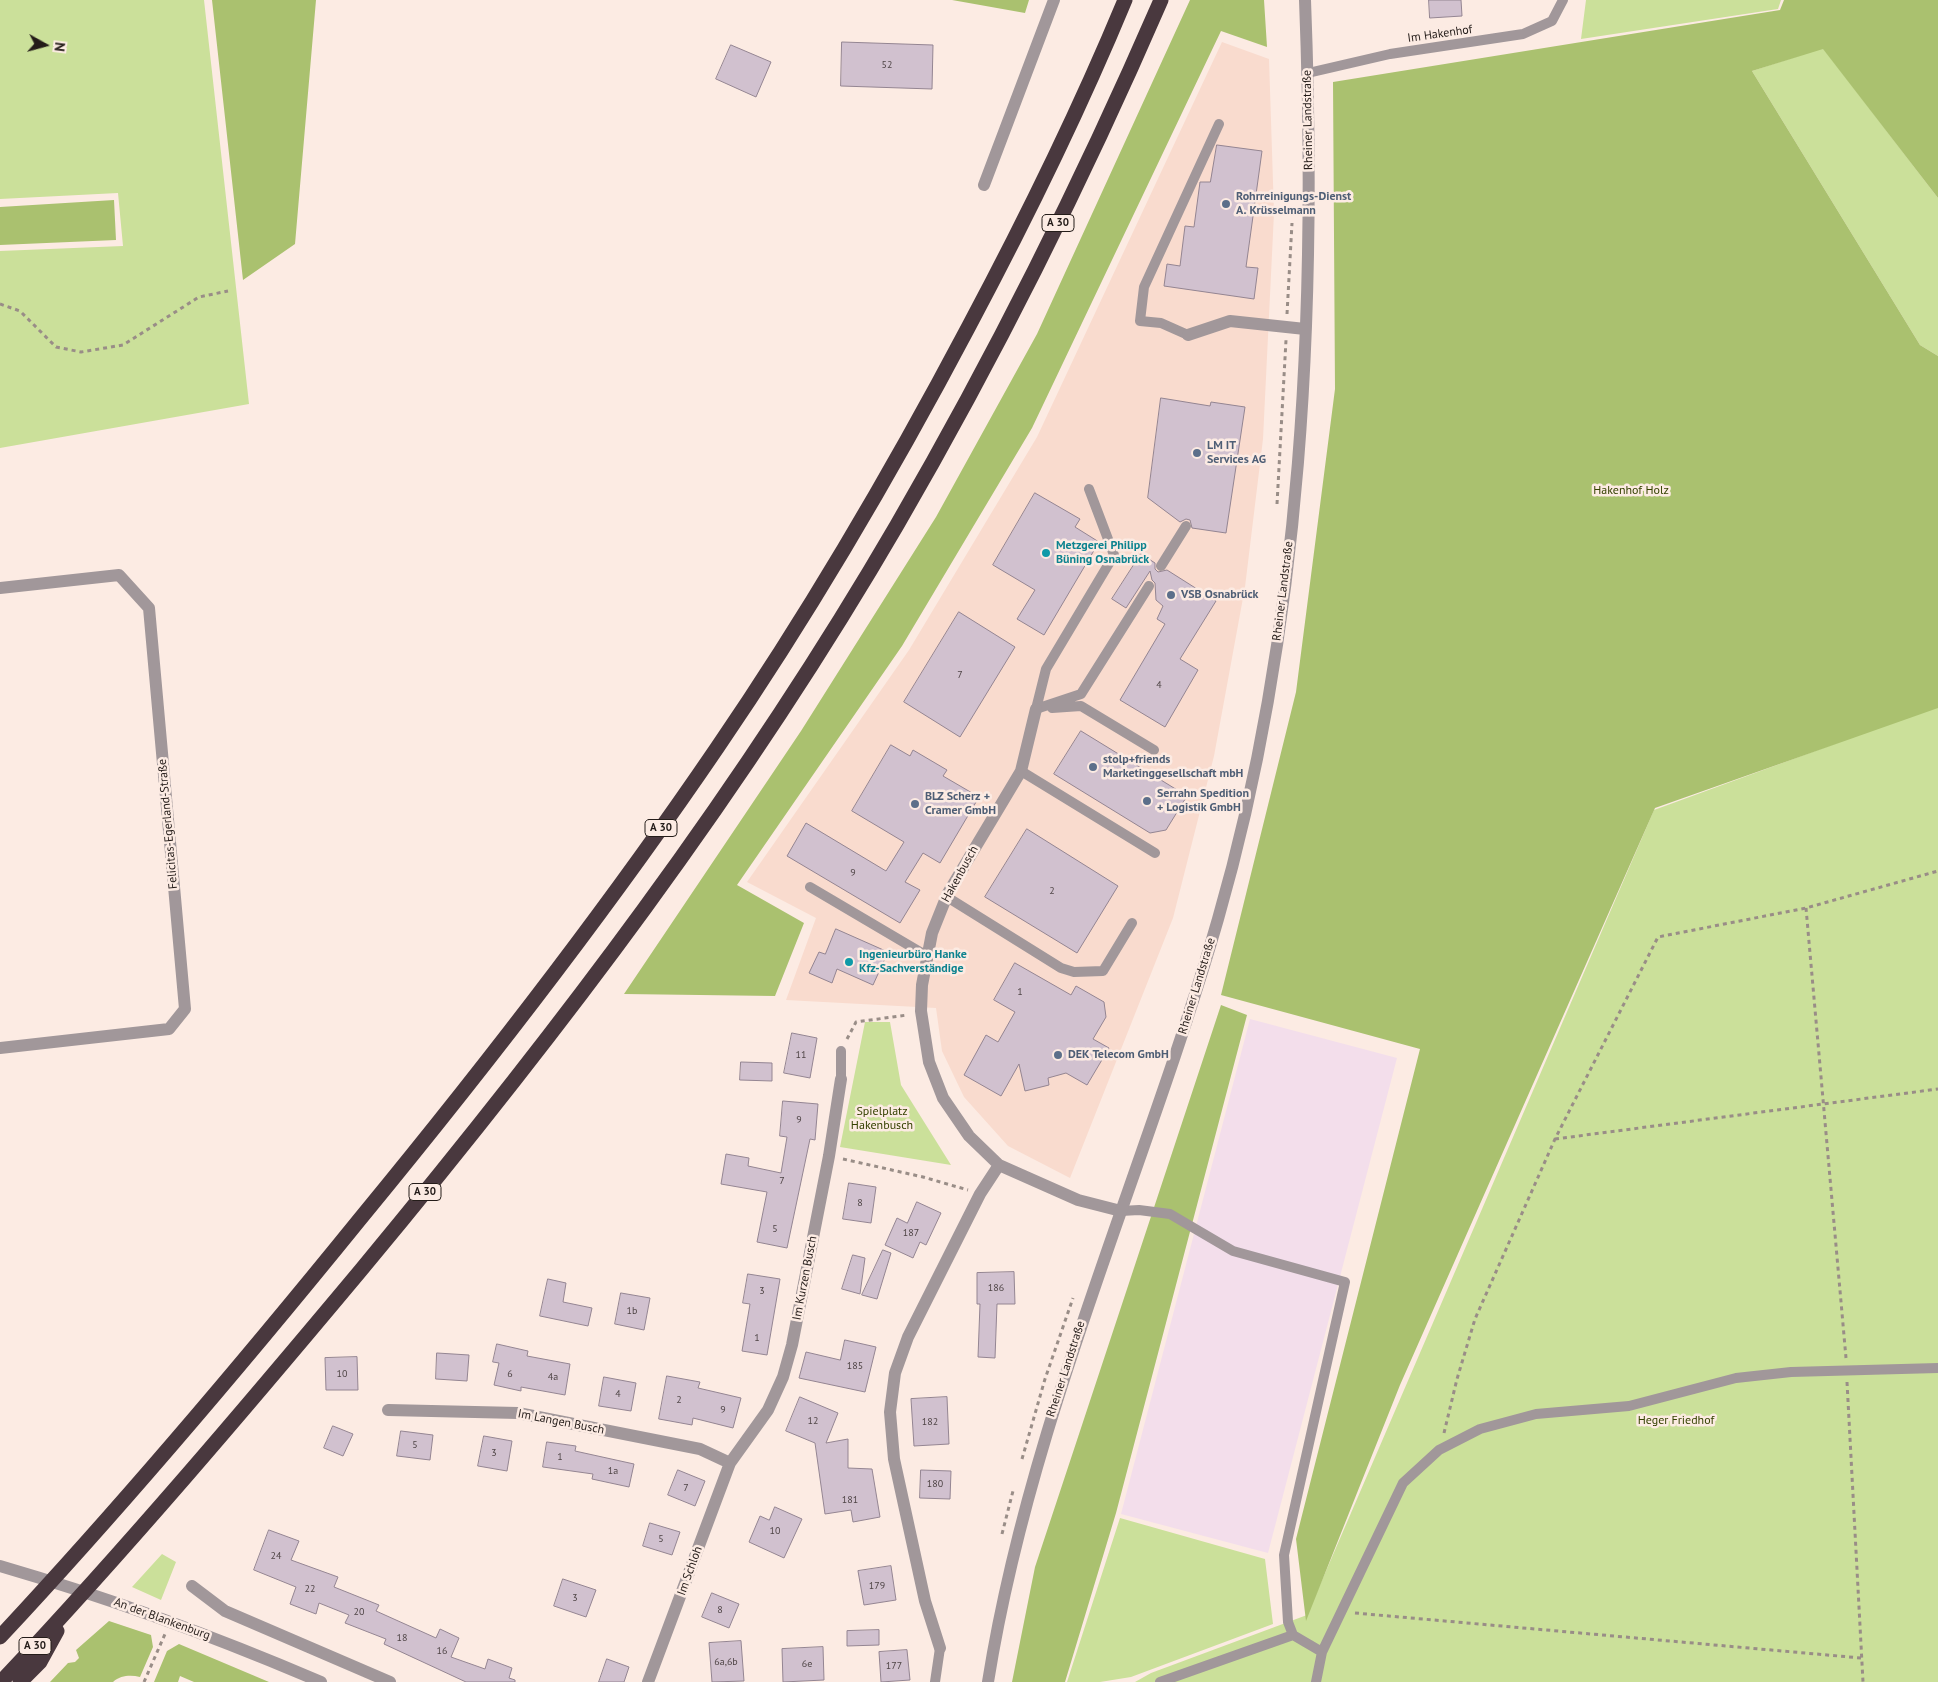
<!DOCTYPE html>
<meta charset="utf-8">
<style>
body{margin:0}
#map{position:relative;width:1938px;height:1682px;overflow:hidden;background:#fcebe3;font-family:"PT Sans",sans-serif}
canvas{display:block}
.north{position:absolute;left:20px;top:20px;width:50px;height:50px;-webkit-text-stroke:4px #fcebe3;paint-order:stroke;rotate:97deg;font-size:14px;font-weight:700;line-height:20px;text-align:center;color:#241c19}
.north::after{content:'';display:block;margin:auto;width:18px;height:22px;background:#241c19;clip-path:polygon(50% 0,100% 100%,50% 72%,0 100%)}
</style>
<div id="map">
<canvas width="1938" height="1682"></canvas>
<div class="north">N</div>
</div>
<script>
const g = document.querySelector('canvas').getContext('2d');
g.lineJoin = 'round';
function fill(path, color) {
  g.fillStyle = color;
  g.fill(path, 'evenodd');
}
function stroke(path, color, width, dash) {
  g.strokeStyle = color;
  g.lineWidth = width;
  g.lineCap = dash ? 'butt' : 'round';
  g.setLineDash(dash || []);
  g.stroke(path);
}
function write(font, color, halo, rows, align = 'center') {
  g.font = font + ' "PT Sans",sans-serif';
  g.lineWidth = 5;
  g.setLineDash([]);
  g.textBaseline = 'middle';
  g.strokeStyle = halo;
  g.fillStyle = color;
  for (const [text, x, y, turn = 0] of rows) {
    g.save();
    g.translate(x, y);
    g.rotate((+turn || 0) * Math.PI / 180);
    g.textAlign = isNaN(turn) ? turn : align;
    if (halo) g.strokeText(text, 0, 0);
    g.fillText(text, 0, 0);
    g.restore();
  }
}
const built = new Path2D(`
 M1222,42L1269,59L1274,213L1263,439L1245,587L1214,756L1173,918L1070,1178L1008,1146L964,1097L942,1051L936,1008L786,1000L816,918L747,882L909,650L1037,437Z`);
const industrial = new Path2D(`
 M1250,1019L1397,1058L1268,1553L1121,1514Z`);
const green = new Path2D(`
 M0,0H204L249,404L0,448V251L123,246L118,193L0,199Z
 M1586,0H1781L1778,9L1581,39Z
 M1823,48L1938,198V356L1920,345L1752,71Z
 M1938,706V1682H1135L1151,1673L1307,1615L1654,810Z
 M865,1022H890L901,1085L951,1165L840,1147Z
 M1120,1518L1265,1559L1273,1624L1131,1677L1100,1682H1067Z
 M162,1554L176,1562L161,1600L132,1587Z`);
const forest = new Path2D(`
 M212,0H316L295,244L243,280Z
 M952,0H1029L1025,13Z
 M1190,0H1264L1267,47L1221,31L1032,428L902,646L737,885L804,923L775,996L624,994L801,731L936,517L1037,334Z
 M1784,0H1938V198L1823,49L1752,71L1920,345L1938,356V708L1655,808L1400,1385L1306,1621L1296,1539L1420,1049L1221,995L1296,692L1335,389L1333,82L1780,10Z
 M114,200L116,240L0,245V207Z
 M1221,1005L1247,1015L1116,1513L1065,1682H1012L1035,1567Z
 M109,1621L151,1635L153,1647L140,1677C131,1675 121,1675 113,1682H50L68,1663L75,1662L79,1658L76,1650Z
 M179,1644L269,1682H270H194L180,1676L178,1682H154L167,1651Z`);
const building = new Path2D(`
 M1429,0H1461L1462,16L1430,18Z
 M842,42L933,45L932,89L841,86Z
 M731,45L771,62L756,97L716,79Z
 M1217,145L1262,151L1246,267L1258,268L1254,299L1164,286L1167,264L1180,266L1185,226L1194,227L1200,182H1210Z
 M1161,398L1210,406L1211,402L1245,407L1226,533L1192,528L1190,520L1186,519L1180,522L1148,498Z
 M1035,493L1080,519L1075,527L1099,542L1044,635L1017,619L1035,590L993,565Z
 M1141,554L1155,563V569L1158,572L1167,570L1216,601L1180,659L1198,670L1165,727L1120,700L1165,624L1157,619L1163,606L1156,600L1155,583L1152,580L1150,571L1126,608L1112,599Z
 M959,612L1015,647L960,737L904,702Z
 M1081,731L1187,796L1166,830L1150,833L1054,774Z
 M891,745L910,756L913,750L947,770L943,776L979,797L940,863L923,853L905,882L920,890L900,923L787,856L806,823L886,871L904,842L852,811Z
 M1027,829L1118,886L1077,953L985,897Z
 M836,929L888,952L873,985L837,969L832,983L809,973L819,952L825,954Z
 M1015,963L1071,995L1076,986L1104,1002L1106,1017L1093,1039L1109,1048L1087,1085L1066,1073L1048,1078L1049,1085L1025,1091L1019,1064L1001,1096L964,1075L986,1035L998,1042L1015,1012L994,1000Z
 M792,1033L817,1038L810,1078L784,1073Z
 M741,1062L772,1063V1081L740,1080Z
 M783,1101L818,1104L815,1140L810,1139L787,1248L757,1242L767,1192L721,1184L726,1154L749,1158L748,1166L781,1173L787,1137L780,1136Z
 M849,1183L876,1187L871,1223L843,1219Z
 M917,1202L941,1213L926,1245L920,1242L913,1258L885,1245L897,1218L907,1223Z
 M883,1250L891,1253L877,1299L862,1295Z
 M853,1255L865,1258L860,1294L842,1289Z
 M1014,1272L1015,1304H997L995,1358L978,1357L980,1304H977V1273Z
 M748,1274L780,1279L767,1355L742,1351L750,1304L743,1303Z
 M548,1279L566,1283L563,1302L592,1308L588,1326L540,1316Z
 M621,1293L650,1298L644,1330L615,1324Z
 M845,1340L876,1347L865,1392L799,1378L806,1352L840,1360Z
 M497,1344L528,1351L527,1356L570,1364L565,1395L521,1387V1391L494,1385L499,1363L493,1362Z
 M437,1353L469,1355L467,1381L436,1379Z
 M357,1357L358,1390H326L325,1358Z
 M667,1376L700,1382L698,1388L741,1398L733,1428L693,1418L692,1425L659,1419Z
 M604,1377L636,1383L631,1411L599,1406Z
 M800,1397L838,1413L826,1443L848,1439V1468L872,1469L880,1517L853,1522L851,1510L825,1514L815,1443L786,1431Z
 M947,1397L949,1444L914,1446L911,1399Z
 M333,1426L353,1434L343,1456L324,1448Z
 M401,1431L433,1435L430,1460L397,1456Z
 M484,1436L512,1441L507,1471L478,1466Z
 M547,1442L576,1446L575,1451L634,1464L629,1487L592,1479L593,1474L543,1467Z
 M678,1470L705,1481L695,1506L668,1495Z
 M921,1470L951,1471L950,1499L920,1498Z
 M775,1507L802,1519L784,1558L749,1542L760,1516L769,1520Z
 M650,1523L680,1532L672,1555L643,1546Z
 M269,1530L299,1541L291,1560L338,1577L334,1587L379,1605L376,1611L436,1638L440,1629L459,1638L451,1657L485,1669L488,1659L512,1668L509,1678L515,1680V1682H466L384,1644L386,1639L345,1623L349,1615L319,1603L316,1614L290,1604L296,1587L254,1570Z
 M891,1566L896,1600L864,1605L858,1571Z
 M563,1579L596,1590L586,1617L554,1606Z
 M712,1593L739,1604L729,1628L702,1617Z
 M879,1630V1645L847,1646V1631Z
 M741,1641L744,1681L712,1682L709,1643Z
 M823,1647L824,1680L783,1682L782,1649Z
 M907,1650L910,1680L881,1682L879,1652Z
 M607,1659L629,1667L624,1682H599Z`);
const path = new Path2D(`
 M0,304L20,311L56,347L81,352L123,345L199,297L228,291
 M1287,314L1292,223
 M1277,504L1286,340
 M1806,908L1846,1358
 M847,1039L856,1022L907,1015
 M1555,1139L1938,1089
 M843,1159L923,1177L968,1190
 M1847,1382L1863,1682
 M1444,1433L1457,1379L1475,1319L1555,1139L1658,937L1806,908L1938,871
 M1022,1459L1045,1379L1073,1298
 M1002,1534L1013,1491
 M1355,1613L1861,1658
 M144,1682L165,1634`);
const service = new Path2D(`
 M1308,73L1390,54L1523,34L1552,21L1563,0
 M1188,335L1161,323L1140,321L1144,287L1219,124
 M1161,566L1186,526
 M1052,708L1081,706L1154,750
 M1036,709L1046,669L1114,555L1089,489
 M1036,709L1081,694L1149,586
 M1021,771L1155,853
 M810,887L927,956
 M947,897L1061,968L1074,972L1103,971L1132,923
 M841,1051V1079
 M1121,1211L1139,1210L1170,1214L1233,1251L1345,1282L1284,1555L1288,1622L1293,1635L1322,1652
 M935,1682L940,1648
 M1160,1682L1293,1635
 M1316,1682L1322,1652L1403,1483L1439,1450L1480,1429L1536,1414L1629,1406L1736,1378L1791,1372L1938,1368`);
const minor = new Path2D(`
 M984,185L1054,0
 M1188,335L1230,321L1305,329
 M0,588L119,575L149,608L185,1009L169,1029L0,1048
 M1036,709L1021,771L948,893L932,933L922,985L921,1011L929,1062L943,1098L969,1136L999,1165L1078,1200L1121,1211
 M388,1410L518,1413L700,1449L730,1463
 M192,1586L225,1611L390,1682
 M940,1648L925,1601L894,1459L890,1412L895,1373L908,1337L980,1194L999,1165
 M648,1682L730,1463L768,1410L783,1377L792,1345L829,1156L841,1079`);
const tertiary = new Path2D(`
 M0,1566C110,1598 216,1637 321,1682
 M988,1682C1030,1418 1144,1175 1218,919C1303,625 1317,305 1305,0`);
const motorway = new Path2D(`
 M0,1637C125,1503 244,1362 360,1219C485,1067 606,911 717,748C810,612 893,470 969,326C1026,219 1079,111 1125,0
 M1,1682C126,1549 244,1410 361,1270C556,1035 743,790 897,525C995,356 1083,180 1161,0
 M20,1682L40,1662L57,1631`);
const markers = [
 [1226,204,5,"#5c6f8a"],
 [1197,453,5,"#5c6f8a"],
 [1046,553,5,"#0f9aa8"],
 [1171,595,5,"#5c6f8a"],
 [1093,767,5,"#5c6f8a"],
 [1147,801,5,"#5c6f8a"],
 [915,804,5,"#5c6f8a"],
 [849,962,5,"#0f9aa8"],
 [1058,1055,5,"#5c6f8a"]
];
const numberNames = [
 ["52",887,65],
 ["7",960,675],
 ["4",1159,685],
 ["9",853,873],
 ["2",1052,891],
 ["1",1020,992],
 ["11",801,1055],
 ["9",799,1120],
 ["7",782,1181],
 ["8",860,1203],
 ["5",775,1229],
 ["187",911,1233],
 ["186",996,1288],
 ["3",762,1291],
 ["1b",632,1311],
 ["1",757,1338],
 ["185",855,1366],
 ["10",342,1374],
 ["6",510,1374],
 ["4a",553,1377],
 ["4",618,1394],
 ["2",679,1400],
 ["9",723,1410],
 ["12",813,1421],
 ["182",930,1422],
 ["5",415,1445],
 ["3",494,1453],
 ["1",560,1457],
 ["1a",613,1471],
 ["180",935,1484],
 ["7",686,1488],
 ["181",850,1500],
 ["10",775,1531],
 ["5",661,1539],
 ["24",276,1556],
 ["179",877,1586],
 ["22",310,1589],
 ["3",575,1598],
 ["8",720,1610],
 ["20",359,1612],
 ["18",402,1638],
 ["16",442,1651],
 ["6a,6b",726,1662],
 ["6e",807,1664],
 ["177",894,1666]
];
const shields = [
 [1058,223,32],
 [661,828,32],
 [425,1192,32],
 [35,1646,32]
];
const shieldNames = [
 ["A 30",1058,223],
 ["A 30",661,828],
 ["A 30",425,1192],
 ["A 30",35,1646]
];
const streetNames = [
 ["Im Hakenhof",1440,34,-8],
 ["Rheiner Landstraße",1308,120,-91],
 ["Rheiner Landstraße",1283,591,-83],
 ["Felicitas-Egerland-Straße",168,824,-95],
 ["Hakenbusch",960,874,-61],
 ["Rheiner Landstraße",1197,986,-73],
 ["Im Kurzen Busch",805,1278,-79],
 ["Rheiner Landstraße",1066,1369,-72],
 ["Im Langen Busch",561,1422,11],
 ["Im Schloh",690,1571,-70],
 ["An der Blankenburg",162,1619,20]
];
const serviceNames = [
 ["Rohrreinigungs-Dienst",1236,197],
 ["A. Krüsselmann",1236,211],
 ["LM IT",1207,446],
 ["Services AG",1207,460],
 ["VSB Osnabrück",1181,595],
 ["stolp+friends",1103,760],
 ["Marketinggesellschaft mbH",1103,774],
 ["Serrahn Spedition",1157,794],
 ["+ Logistik GmbH",1157,808],
 ["BLZ Scherz +",925,797],
 ["Cramer GmbH",925,811],
 ["DEK Telecom GmbH",1068,1055]
];
const parkNames = [
 ["Hakenhof Holz",1631,491],
 ["Spielplatz",882,1112],
 ["Hakenbusch",882,1126],
 ["Heger Friedhof",1676,1421]
];
const cultureNames = [
 ["Metzgerei Philipp",1056,546],
 ["Büning Osnabrück",1056,560],
 ["Ingenieurbüro Hanke",859,955],
 ["Kfz-Sachverständige",859,969]
];
fill(built, '#f9dbce');
fill(industrial, '#f3deeb');
fill(green, '#cbe09a');
fill(forest, '#aac16f');
fill(building, '#d1c1cf');
stroke(building, '#948592', 1);
stroke(path, '#998d87', 3, [4, 4]);
stroke(service, '#a1979a', 10);
stroke(minor, '#a1979a', 12);
stroke(tertiary, '#a1979a', 12);
stroke(motorway, '#49383e', 15);
for (const [x, y, r, color] of markers) {
  const dot = new Path2D();
  dot.arc(x, y, r, 0, 2 * Math.PI);
  g.fillStyle = color;
  g.fill(dot);
  stroke(dot, '#fcebe3', 2);
}
write('10px', '#4f4546', null, numberNames);
for (const [x, y, w] of shields) {
  const box = new Path2D();
  box.roundRect(x - w / 2, y - 8.5, w, 17, 4);
  g.fillStyle = '#fcebe3';
  g.fill(box);
  stroke(box, '#241c19', 1);
}
write('bold 11px', '#241c19', null, shieldNames);
write('12px', '#241c19', '#fcebe3', streetNames);
write('bold 12px', '#4e5e75', '#fcebe3', serviceNames, 'left');
write('12px', '#344100', '#fcebe3', parkNames);
write('bold 12px', '#0d838f', '#fcebe3', cultureNames, 'left');
</script>
